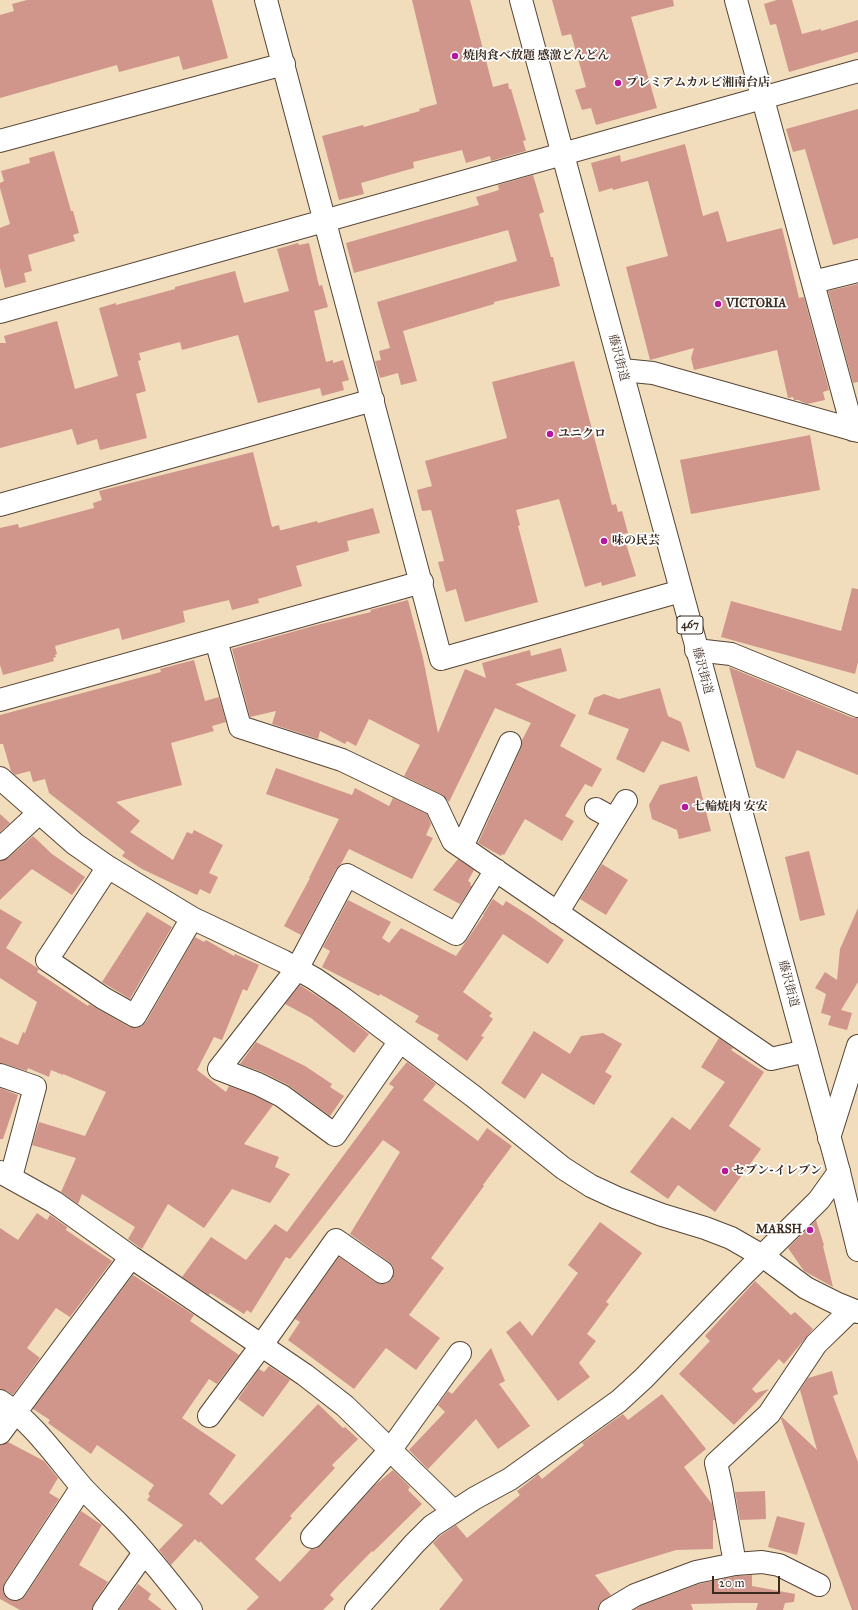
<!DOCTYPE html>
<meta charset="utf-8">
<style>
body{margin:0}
#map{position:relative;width:858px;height:1610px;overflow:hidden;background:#f1dcbb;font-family:"IM FELL Great Primer",serif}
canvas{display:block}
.scale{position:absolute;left:712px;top:1576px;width:68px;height:18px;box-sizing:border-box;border:2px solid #3b2a1e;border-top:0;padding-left:5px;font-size:12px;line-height:14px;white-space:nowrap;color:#3b2a1e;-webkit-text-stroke:3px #fff;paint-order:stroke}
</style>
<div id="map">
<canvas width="858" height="1610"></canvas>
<div class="scale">20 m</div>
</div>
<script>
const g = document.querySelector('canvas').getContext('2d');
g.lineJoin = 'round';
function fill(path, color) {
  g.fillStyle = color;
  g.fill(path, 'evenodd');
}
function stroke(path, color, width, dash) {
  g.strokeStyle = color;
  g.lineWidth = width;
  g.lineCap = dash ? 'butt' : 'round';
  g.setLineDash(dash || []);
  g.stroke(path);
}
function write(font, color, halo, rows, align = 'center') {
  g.font = font + ' "IM FELL Great Primer","Noto Serif JP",serif';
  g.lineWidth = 3.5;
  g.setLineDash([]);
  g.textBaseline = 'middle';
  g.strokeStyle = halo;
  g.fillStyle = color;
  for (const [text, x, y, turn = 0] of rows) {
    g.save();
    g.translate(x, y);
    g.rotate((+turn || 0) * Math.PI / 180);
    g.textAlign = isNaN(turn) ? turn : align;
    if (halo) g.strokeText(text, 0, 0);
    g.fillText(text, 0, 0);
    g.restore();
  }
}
const building = new Path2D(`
 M27,0H212L228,58L183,70L179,56L119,72L117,65L0,98V15L14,11L12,4Z
 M412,0H470L493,87L508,83L509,89H511L526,140L523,141L526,151L491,161L490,156L466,163L462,150L413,162L414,168L361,183L364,194L339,200L322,136L363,125L364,127L420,111L419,109L437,104Z
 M552,0H673L674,6L631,17L657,108L596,125L591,108L582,110L575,90L586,87L571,34L562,36Z
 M777,0H792L802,34L821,29V31L858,20V52L789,72L776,24L770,25L764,4Z
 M858,109V238L833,245L805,149L793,152L786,129Z
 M685,144L703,216L718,211L727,242L782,228L799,298L804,297L829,390L823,392L825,400L807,404L800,401L799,400H794L793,397L788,398L777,350L694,370L691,358L694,348L650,360L626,267L668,256L648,181L613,190L612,188L599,192L591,163L620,155L621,162Z
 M54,151L71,211H73L79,233L73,235L75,241L28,255L32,271L24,273L26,282L5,288L0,268V228L10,224L0,188V183L4,181L1,171L30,163L29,158Z
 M533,175L544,212L539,214L551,257H553L560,286L494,302V304L403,331L417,381L401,385L398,373L380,378L375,361L381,360L379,351L390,348L377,302L517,261L508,230L354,273L346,243L479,205L476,197L499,190L498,185Z
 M298,243L299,245L309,243L319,286L322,285L328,307L314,311L326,362L333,360V363L343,360L349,380L342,382L344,390L322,396L320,388L258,403L238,335L182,350L180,342L139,353L141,360L138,361L146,391L136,394L147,438L100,450L97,439L77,445L72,429L0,448V343H6L4,336L57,321L75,389L118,376L99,308L116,303V305L175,289V287L235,271L244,303L289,291L277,249Z
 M858,284V382L853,383L828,291Z
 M574,361L612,505L616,504L618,512L622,511L628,533L623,534L636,576L602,586L601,582L585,587L559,499L516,510L520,525L518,526L538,602L465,622L456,589L446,592L438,562L444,561L431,510L422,511L417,490L432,486L425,461L507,438L492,382Z
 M810,435L820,490L691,514L680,460Z
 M253,452L272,527L279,525L280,530H282L317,521L318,523L373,508L380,533L347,541L349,551L296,566L302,586L258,599L259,603L232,610L229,600L183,611L185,622L122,640L119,628L55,646L57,654L55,655L56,657L53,658L54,661L3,675L0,665V528L18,524L19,528L94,508L93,503L102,500L99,491Z
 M852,588L858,589V662L855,674L721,637L731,601L841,631Z
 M408,600L423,658L438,733L465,669L486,678L482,663L530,650L531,656L561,648L567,671L515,684L576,715L560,746L602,769L592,787L585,784L565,816L574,821L562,841L525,819L504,855L502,854L501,856L478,843L521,748L522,740L531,723L495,708L449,802L441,794L404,776L420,745L369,719L356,746L347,741L345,744L320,731L318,739L272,724L276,711L250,717L232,649L313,626L371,612L370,610Z
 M194,660L205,701L219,697L226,722L212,726L214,731L171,743L182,785L116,802L140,821L130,832L173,860L187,832L192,834L194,830L223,845L209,873L218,877L210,894L200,889L197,895L142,869L122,856L125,852L49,793L45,779L33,782L30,771L15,775L11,771L3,744H0V715L161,672L160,669Z
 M729,667L853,718H858V775L797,750L784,779L756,767Z
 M660,688L668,716L681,722L690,752L662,741L644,773L616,759L629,729L588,714L594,698L604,694L619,699Z
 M276,768L352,795L355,788L389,806L393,798L427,814L431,824L426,835L433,838L412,879L349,849L341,864L336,869L301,935L284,926L310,878H309L339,819L266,794Z
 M697,776L711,831L679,839L677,830L652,819L649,805L660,785Z
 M0,814L10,823L0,832Z
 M33,836L52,854L85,877L72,895L32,869L0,900V861L8,858Z
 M809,851L825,915L800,921L785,857Z
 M458,859L474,870L468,881L471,883L470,885L472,886L460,904L433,890Z
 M602,864L628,880L606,915L580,899Z
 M493,899L503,906L506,901L530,916L564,940L548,964L503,934L463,992L492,1013L489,1016L493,1019L481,1036L484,1037L467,1061L437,1039L439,1035L415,1022L419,1016L380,994L379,996L322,967L330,951L323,947L348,900L391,922L382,938L389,943L401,928L456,956L484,915H483Z
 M858,908V982L841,1010L852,1013L847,1030L828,1025L831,1016L821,1013L826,994L815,988L825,972L837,980L840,949Z
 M0,909L22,922L6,948L39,969L37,972L88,1006L89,1004L129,1027L135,1028L141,1027L146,1022L195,937L204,942L206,940L234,956L235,954L259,965L247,991L243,989L222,1040L214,1037L197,1070L226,1092L229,1086L253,1095L273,1105L244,1144L279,1157L275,1167L290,1174L270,1203L232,1189L204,1228L168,1204L142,1249L128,1239L135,1227L82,1194L78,1204L61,1192L76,1158L32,1145L39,1122L85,1136L106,1092L63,1074V1075L51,1070L49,1077L28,1068L27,1071L0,1063V1037L18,1045L23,1032L25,1033L37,1002L0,978Z
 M147,912L172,927L130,999L102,982Z
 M300,985L337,1009L369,1034L354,1053L311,1018L285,1004Z
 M534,1031L570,1054L581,1036L603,1033L622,1044L605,1072L612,1076L594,1105L542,1073L525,1099L501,1083Z
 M719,1038L733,1048L731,1050L764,1072L729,1126L761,1149L715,1212L678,1185L668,1199L630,1172L672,1117L690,1130L725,1082L701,1067Z
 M256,1042L305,1066L332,1084L330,1087L344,1096L330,1116L288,1085L262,1072L240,1064Z
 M407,1062L436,1084L423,1100L478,1141L487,1128L512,1146L483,1185L484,1186L431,1258L444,1268L409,1315L440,1338L416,1370L386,1348L354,1389L288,1340L300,1322L295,1319L339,1257L375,1282L381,1284L387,1283L392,1279L394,1273L393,1266L389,1262L350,1234L400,1152L383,1140L290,1259L286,1257L251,1313L247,1310L244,1314L210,1293L209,1295L182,1277L211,1237L246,1260L275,1224L287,1232L394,1087L389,1084Z
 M0,1088L18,1095L3,1139H0Z
 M37,1213L47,1220L50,1215L67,1227L66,1230L112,1261L70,1317L56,1308L27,1348L40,1358L13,1395L7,1391L0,1389V1228L18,1240Z
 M816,1220L824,1245L823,1246L833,1287L804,1271L788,1248Z
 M600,1222L642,1253L606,1302L609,1304L587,1334L596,1341L579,1363L590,1377L558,1401L506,1332L520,1321L532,1336L578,1273L568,1265Z
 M133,1275L194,1315L190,1321L239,1355L217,1384L209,1379L182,1418L236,1455L209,1494L222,1505L318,1404L343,1428L345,1427L358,1439L332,1465L335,1468L290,1516L292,1518L255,1559L280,1582L311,1549H316L321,1545L375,1485L393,1470L410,1487L408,1490L422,1504L373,1552L372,1551L336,1588L330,1595L334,1599L323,1610H246L259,1597L200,1541L199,1543L195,1539L171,1565L159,1550L183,1525L147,1500L150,1496L148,1494L154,1485L97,1445L91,1454L48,1423L50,1420L33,1409Z
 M755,1281L791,1315L795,1312L813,1329L784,1364L779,1359L752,1389L756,1393L769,1389L734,1425L679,1374L710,1341L705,1336Z
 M491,1348L505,1381L499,1384L530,1426L498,1449L476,1419L428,1469L409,1450L445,1412L438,1405L448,1391L452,1394Z
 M269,1366L290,1380L263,1417L238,1399L259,1369L264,1372Z
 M832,1371L838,1394L833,1396L858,1462V1610H852L781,1419L782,1417L817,1450L800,1390L808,1378Z
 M662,1394L706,1449L684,1467L712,1504L715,1520H713V1549L676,1550L595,1575L611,1595L599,1604L598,1610H439L463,1580L433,1543L440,1536L456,1525L467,1538L520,1495L517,1491L535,1477L538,1474L542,1479L584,1445L582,1443L623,1414L628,1420Z
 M8,1442L44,1461L58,1478L49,1493L59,1499L5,1582L3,1588L4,1594L8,1599L14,1601L20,1600L25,1596L81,1511L102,1525L79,1565L108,1582L94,1603L92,1610H20L0,1599V1445Z
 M765,1491L766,1519L740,1520L735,1492Z
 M777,1516L805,1523L797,1555L768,1547Z
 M752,1575V1586L795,1594L794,1602L785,1603L783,1610H756L758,1603H735L691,1604L693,1610H634L640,1606L699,1584L737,1576Z
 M138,1584L151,1594L148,1599L162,1610H119Z`);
const street = new Path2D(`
 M266,0L441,659L681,591
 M736,0L853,430
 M0,141L284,64
 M813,282L858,271
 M0,312L858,71
 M622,370L653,373L858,431
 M0,505L373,400
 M216,640L240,727L342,760L436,805L453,841L771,1059L806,1051
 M696,650L731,654L858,706
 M0,700L422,582
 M0,778L75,844L108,867L192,918L283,961L315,979L344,999L473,1096L563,1168L591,1186L617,1198L662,1215L705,1228L731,1238L764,1257L806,1288L838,1304L858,1312
 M596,809L614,819
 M462,847L510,743
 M0,849L39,813
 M108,867L47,960L103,998L135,1016L192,918
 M557,913L626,801
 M400,1041L335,1135L282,1096L258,1084L219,1069L297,969L347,875L456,934L496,870
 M0,1075L35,1087L11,1177
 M829,1138L858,1046
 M0,1172L54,1202L131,1257L305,1375L345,1406L453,1511
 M0,1401C34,1423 56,1457 82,1487C93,1499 105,1510 116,1521C143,1549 167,1579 191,1610
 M209,1416L261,1346L336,1240L382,1272
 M0,1433L131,1257
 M312,1537L391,1449L460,1353
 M735,1564L721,1485L716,1463L769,1414L816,1344L851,1310
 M15,1589L82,1487
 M104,1610L144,1553
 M356,1610L414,1544L432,1526L475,1498L510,1479L619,1401L644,1378L743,1275L819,1200L839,1172
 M610,1610L635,1595L696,1572L735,1564L762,1562L779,1565L819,1585`);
const highway = new Path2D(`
 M521,0L839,1172L858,1250`);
const markers = [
 [455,56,4,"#b5179e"],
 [618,83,4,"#b5179e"],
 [718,304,4,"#b5179e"],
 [550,434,4,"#b5179e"],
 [604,541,4,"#b5179e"],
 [685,807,4,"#b5179e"],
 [725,1171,4,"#b5179e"],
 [810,1230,4,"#b5179e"]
];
const shields = [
 [690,625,26]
];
const shieldNames = [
 ["467",690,625]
];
const poiNames = [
 ["焼肉食べ放題 感激どんどん",463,56],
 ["プレミアムカルビ湘南台店",626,83],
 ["VICTORIA",726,304],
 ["ユニクロ",558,434],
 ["味の民芸",612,541],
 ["七輪焼肉 安安",693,807],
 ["セブン-イレブン",733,1171],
 ["MARSH",802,1230,"right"]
];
const streetNames = [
 ["藤沢街道",618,358,75],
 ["藤沢街道",702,671,75],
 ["藤沢街道",788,984,75]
];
fill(building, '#d1968b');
stroke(street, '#564536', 24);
stroke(highway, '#564536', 24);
stroke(street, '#fff', 22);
stroke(highway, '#fff', 22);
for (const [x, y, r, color] of markers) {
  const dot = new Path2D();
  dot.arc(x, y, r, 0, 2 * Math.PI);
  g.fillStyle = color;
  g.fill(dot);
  stroke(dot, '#fff', 1.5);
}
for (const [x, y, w] of shields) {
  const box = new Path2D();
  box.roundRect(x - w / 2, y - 9, w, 18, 3);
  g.fillStyle = '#fff';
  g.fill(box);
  stroke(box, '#3b2a1e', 1);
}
write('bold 11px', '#3b2a1e', null, shieldNames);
write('bold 12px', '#3b2a1e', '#fff', poiNames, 'left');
write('12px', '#3b2a1e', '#fff', streetNames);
</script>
